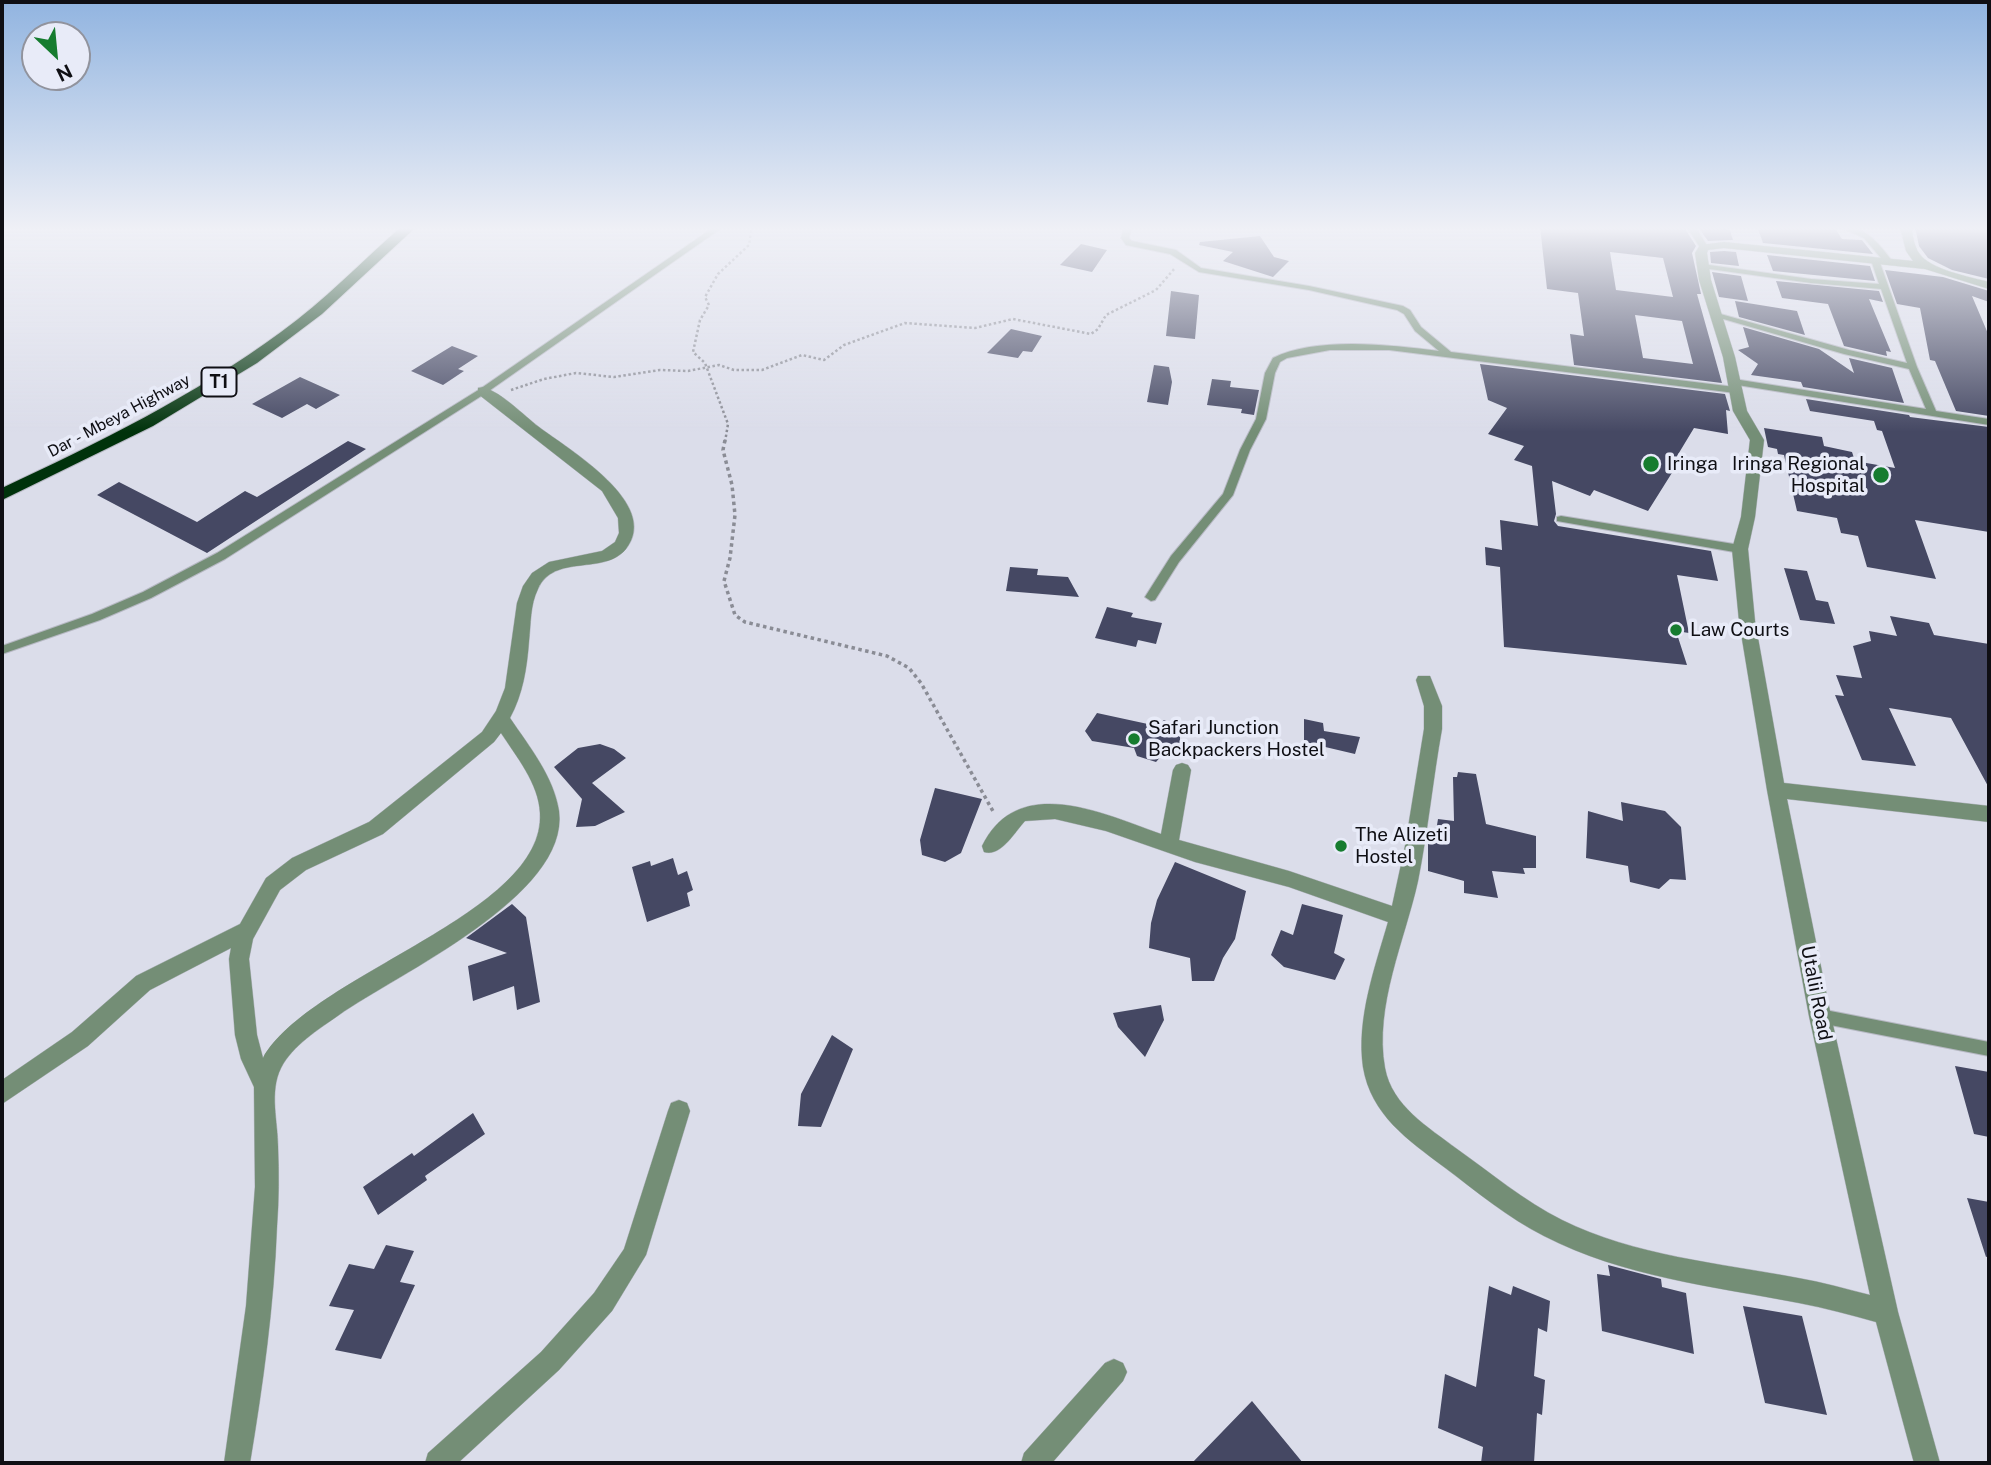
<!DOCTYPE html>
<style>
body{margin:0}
#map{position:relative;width:1991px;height:1465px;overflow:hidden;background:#dbddea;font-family:"Public Sans",sans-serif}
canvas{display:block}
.frame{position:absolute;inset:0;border:4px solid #0f0f14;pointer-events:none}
.north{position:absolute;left:21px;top:21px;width:70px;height:70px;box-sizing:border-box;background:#e8ebf8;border:2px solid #91939d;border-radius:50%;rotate:154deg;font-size:19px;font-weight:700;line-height:28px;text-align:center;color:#0f0f14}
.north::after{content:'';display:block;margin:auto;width:24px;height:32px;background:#167c2f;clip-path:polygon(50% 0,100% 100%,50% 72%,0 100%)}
</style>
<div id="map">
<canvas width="1991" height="1465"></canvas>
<div class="frame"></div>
<div class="north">N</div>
</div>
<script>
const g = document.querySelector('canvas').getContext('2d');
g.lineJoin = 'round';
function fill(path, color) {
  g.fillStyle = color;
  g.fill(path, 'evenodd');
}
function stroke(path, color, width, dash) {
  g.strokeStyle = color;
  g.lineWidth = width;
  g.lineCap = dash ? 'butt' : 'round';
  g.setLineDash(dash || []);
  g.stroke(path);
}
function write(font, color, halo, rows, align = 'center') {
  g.font = font + ' "Public Sans",sans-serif';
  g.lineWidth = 7;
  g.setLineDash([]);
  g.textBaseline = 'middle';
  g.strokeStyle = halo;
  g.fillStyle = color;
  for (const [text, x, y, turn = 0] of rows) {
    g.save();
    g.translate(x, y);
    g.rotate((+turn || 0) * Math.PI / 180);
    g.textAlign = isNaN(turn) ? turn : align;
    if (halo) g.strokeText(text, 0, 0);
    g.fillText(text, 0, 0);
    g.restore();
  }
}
const building = new Path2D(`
 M1540,227H1684L1696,246L1692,253L1701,294H1697L1722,383L1574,365L1570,334L1584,336L1578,293L1547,289ZM1610,252L1663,258L1673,297L1616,290ZM1635,315L1682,321L1693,364L1643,358Z
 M1698,227L1730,230L1733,240L1708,241Z
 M1771,227L1835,228L1842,239L1862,240L1873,254L1763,243L1758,229H1772Z
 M1915,227H1989V279L1952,270L1928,258L1919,246Z
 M1260,236L1274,257L1289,261L1273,277L1223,261L1233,252L1199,245L1200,242Z
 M1081,244L1107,250L1092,272L1060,265Z
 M1724,251L1736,252L1739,266L1711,263L1710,252Z
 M1767,255L1870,266L1875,281L1773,271Z
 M1885,270L1943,277L1989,291V302L1972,296L1989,336V416L1956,411L1935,361L1930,360L1920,308L1897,304Z
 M1712,272L1741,276L1748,301L1719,297Z
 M1776,281L1879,291L1883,302L1869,299L1891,352L1886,351L1887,356L1844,346L1828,304L1782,298Z
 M1171,291L1199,295L1195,339L1166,336Z
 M1735,301L1797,311L1805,335L1739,317Z
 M1743,327L1819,349L1854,373L1849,358L1892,368L1904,403L1803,387L1801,382L1751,375L1758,364L1738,350L1749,347Z
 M1011,329L1042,336L1032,352L1023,351L1018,358L987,353Z
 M452,346L478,356L458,369L464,371L443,385L411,371Z
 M1480,364L1725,394L1730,411L1726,410L1728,434L1694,428L1671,466L1675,468L1648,511L1594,490L1590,496L1552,481L1556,514L1554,521L1558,526L1711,551L1718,581L1677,575L1689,633L1676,631L1687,665L1504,647L1500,567L1486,565L1485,547L1502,550L1500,520L1538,526L1532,466L1514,460L1524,446L1488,434L1507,408L1488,400Z
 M1154,365L1169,367L1172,382L1168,405L1147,402Z
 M300,377L340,395L316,409L307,404L282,418L252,404Z
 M1212,379L1231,381L1230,387L1259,390L1254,415L1241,413L1242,409L1207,405Z
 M1806,399L1909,415L1910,417L1989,427V532L1915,520L1936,579L1867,567L1858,536L1841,533L1837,518L1797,511L1784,455L1778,454L1777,449L1768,447L1764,428L1822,437L1824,446L1852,452L1855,461L1895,468L1882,431L1877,430L1874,421L1810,411Z
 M348,441L366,449L207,553L97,495L119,482L197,522L245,491L257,497Z
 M1010,567L1038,569L1037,575L1068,577L1079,597L1006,591Z
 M1784,568L1807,571L1816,600L1828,602L1835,624L1800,620Z
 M1107,607L1133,613L1131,617L1162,623L1156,644L1138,640L1136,647L1095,638Z
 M1890,616L1929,623L1934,635L1989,644V788L1951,718L1889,708L1916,766L1862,760L1835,695L1844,696L1836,675L1862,678L1853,646L1871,641L1869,631L1897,636Z
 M1097,713L1157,726L1164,720L1180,726V749L1163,754L1156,762L1137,756L1134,748L1092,741L1085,731Z
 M1304,719L1323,723L1324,731L1360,737L1355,754L1304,742Z
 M600,744L614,749L626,758L592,783L625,812L595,826L576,827L582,799L554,767L578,748Z
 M1458,772L1476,774L1486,824L1536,836V868H1523L1525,874L1492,871L1498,898L1464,893V881L1428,871V841L1434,843L1438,819L1454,821L1453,777H1457Z
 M935,788L982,799L961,853L945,862L922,855L920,840Z
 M1621,802L1665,811L1681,827L1686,880L1670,879L1659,889L1630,882L1628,866L1586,858L1588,811L1623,821Z
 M673,858L678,875L687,871L693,890L687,893L690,906L647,922L632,867L650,861L651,866Z
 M1175,862L1246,891L1235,939L1223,958L1214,981H1192L1190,958L1149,948L1151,923L1157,900Z
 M512,904L526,917L540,1002L517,1010L514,986L473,1001L468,966L507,953L466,938Z
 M1302,904L1343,915L1334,953L1345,959L1335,980L1284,967L1271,955L1281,930L1293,935Z
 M1161,1005L1164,1020L1145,1057L1118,1027L1113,1013Z
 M832,1035L853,1049L821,1127L798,1126L801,1094Z
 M1955,1066L1989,1072V1137L1974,1134Z
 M473,1113L485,1134L425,1176L427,1180L378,1215L363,1187L412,1153L414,1156Z
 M1967,1198L1989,1202V1256L1986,1257Z
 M386,1245L414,1251L400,1282L415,1285L381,1359L335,1350L354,1310L329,1306L349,1264L374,1269Z
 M1608,1265L1661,1279L1662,1287L1686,1293L1694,1354L1602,1331L1597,1274L1610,1276Z
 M1489,1286L1511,1295L1513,1286L1550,1301L1547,1332L1538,1328L1534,1376L1545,1380L1542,1415L1537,1413L1534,1463H1481L1483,1447L1438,1428L1445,1374L1476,1387Z
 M1743,1306L1802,1316L1827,1415L1765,1403Z
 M1252,1401L1303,1463H1192Z`);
const pathFar1 = new Path2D(`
 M511,390L544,379L576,373L614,377L660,370L688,371L719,365L734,370H762L802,355L824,360L844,345L905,323L975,328L1013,319L1091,334L1098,329L1106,315L1156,290L1175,268
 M725,442L728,424L705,363L693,352L700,320L709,305L705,297L718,274L749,245L752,227`);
const path = new Path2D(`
 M725,440L723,450L732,485L735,515L730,558L724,581L735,615L745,622L887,656L909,668L921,683L994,813`);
const lane = new Path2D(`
 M714,227H723L486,393L225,559L151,598L100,620L2,654V646L92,614L143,592L217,553L480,389Z
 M1124,227H1132L1129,238L1132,241L1176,250L1201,268L1309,286L1403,306L1410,310L1421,327L1451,352L1735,387L1740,390L1735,393L1389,350H1330L1287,358L1280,362L1275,373L1266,419L1250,450L1233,495L1179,562L1155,600L1151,601L1145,597L1171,556L1223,494L1240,450L1256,419L1265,373L1273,358C1317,336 1391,345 1439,351L1415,331L1404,314L1397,310L1309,290L1199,272L1170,254L1126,245L1121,238Z
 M1687,227H1695L1708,247L1707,249H1701Z
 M1840,227C1868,227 1877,242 1893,262L1886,264L1864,238Z
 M1872,258L1879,260L1917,367L1936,411L1989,419V425L1731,384L1729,382L1734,379L1926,409L1909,369L1844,354L1713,316L1717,313L1849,350L1907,363L1881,289L1811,283L1702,268L1698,266L1702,264L1811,279L1879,284L1871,260Z
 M1561,516L1740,545L1745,549L1740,553L1557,521V517Z
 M1820,1009L1989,1042V1056L1820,1023L1815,1021L1813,1016L1815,1011Z`);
const street = new Path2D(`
 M1900,227H1911C1913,235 1914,246 1919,253C1930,270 1971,277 1989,282V289L1925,269L1724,248L1708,250L1707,253L1711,280L1735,357L1747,411L1764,440L1755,517L1748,549L1755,621L1784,783L1989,806V822L1787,799L1831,1016L1898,1312L1940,1463H1914L1876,1322C1851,1315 1825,1308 1799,1303C1712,1286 1624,1277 1544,1236C1508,1218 1476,1191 1444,1167C1408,1140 1371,1115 1363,1067C1356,1019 1375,967 1388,922L1289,887L1195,862L1106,831L1055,819L1025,821C1014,833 1001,857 984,852L982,846C1018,772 1104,814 1161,834L1173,770L1176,765L1182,763L1188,765L1191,770L1179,840L1289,871L1392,906L1405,846L1424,729V706L1416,680L1418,676H1430L1442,706V729C1433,779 1428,831 1418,881C1405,940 1374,1006 1385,1068C1392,1106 1428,1127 1457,1149C1491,1173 1524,1201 1562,1220C1635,1256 1719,1263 1798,1278C1822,1282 1846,1289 1870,1295L1809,1016L1767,790L1739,621L1732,549L1741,517L1750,440L1733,411L1723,357L1699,280L1695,253L1700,245L1724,242L1913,261L1906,251Z
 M483,387C503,393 523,415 539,427C568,449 662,504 626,549C604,576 554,553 538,589C530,605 531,624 529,641C527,668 523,694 510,718C529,746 554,777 559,811C570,896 397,974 339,1015C319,1029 292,1046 281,1068C269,1092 278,1122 278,1147C279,1173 279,1200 277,1226C274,1306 263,1385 250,1463H224L246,1306L255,1187L254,1087L241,1059L235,1035L229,959L231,948L150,990L88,1046L2,1104V1080L72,1032L136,976L240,924L266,878L292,858L369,822L482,732L496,711L505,688L517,603L523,586L532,573L549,562L602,551L615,542L619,533L618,518L602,491L478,394V388ZM501,733C516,756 539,784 540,813C546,914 310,974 263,1058L257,1035L249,959L253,939L280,890L306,870L383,834L494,742Z
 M679,1100L687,1103L690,1111L646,1255L612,1311L559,1370L458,1463H425L428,1453L541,1352L594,1293L624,1249L668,1111L671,1103Z
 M1114,1359L1123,1363L1127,1372L1123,1381L1052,1463H1021L1024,1453L1105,1363Z`);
const highway = new Path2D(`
 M401,227H416L322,314L257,363L153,426L2,500V488C98,443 194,396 281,332C324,301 361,262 401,227Z`);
const markers = [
 [1651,464,9,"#167c2f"],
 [1881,475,9,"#167c2f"],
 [1676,630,7,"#167c2f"],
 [1134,739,7,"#167c2f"],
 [1341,846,7,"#167c2f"]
];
const farStreetnames = [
 ["Dar - Mbeya Highway",119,416,-28]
];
const shields = [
 [219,382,35]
];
const shieldNames = [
 ["T1",219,382]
];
const poiNames = [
 ["Iringa",1667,464],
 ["Iringa Regional",1865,464,"right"],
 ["Hospital",1865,486,"right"],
 ["Law Courts",1690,630],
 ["Safari Junction",1148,728],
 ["Backpackers Hostel",1148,750],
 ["The Alizeti",1355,835],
 ["Hostel",1355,857]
];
const streetNames = [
 ["Utalii Road",1816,993,79]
];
fill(building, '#454863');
stroke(lane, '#b6b8c3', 2);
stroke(street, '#b6b8c3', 1);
stroke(highway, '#b6b8c3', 2);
stroke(pathFar1, '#8a8c95', 2.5, [2.5, 2.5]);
stroke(path, '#8a8c95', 3.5, [3.5, 3.5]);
fill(lane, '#748e76');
fill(street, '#748e76');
fill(highway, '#00320b');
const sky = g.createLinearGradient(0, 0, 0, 432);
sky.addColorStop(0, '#91b4e0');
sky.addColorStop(0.53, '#eff0f6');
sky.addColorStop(1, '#eff0f600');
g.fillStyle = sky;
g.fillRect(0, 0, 1991, 432);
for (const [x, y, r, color] of markers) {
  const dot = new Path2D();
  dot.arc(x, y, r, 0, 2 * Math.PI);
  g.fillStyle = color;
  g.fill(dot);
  stroke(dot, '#e8ebf8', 2.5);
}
write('16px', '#0f0f14', '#e8ebf8', farStreetnames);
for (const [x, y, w] of shields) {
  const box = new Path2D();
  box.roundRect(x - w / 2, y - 14.5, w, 29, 5);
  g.fillStyle = '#e8ebf8';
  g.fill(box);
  stroke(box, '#0f0f14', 2);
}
write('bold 18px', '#0f0f14', null, shieldNames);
write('19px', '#0f0f14', '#e8ebf8', poiNames, 'left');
write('19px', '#0f0f14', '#e8ebf8', streetNames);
</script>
